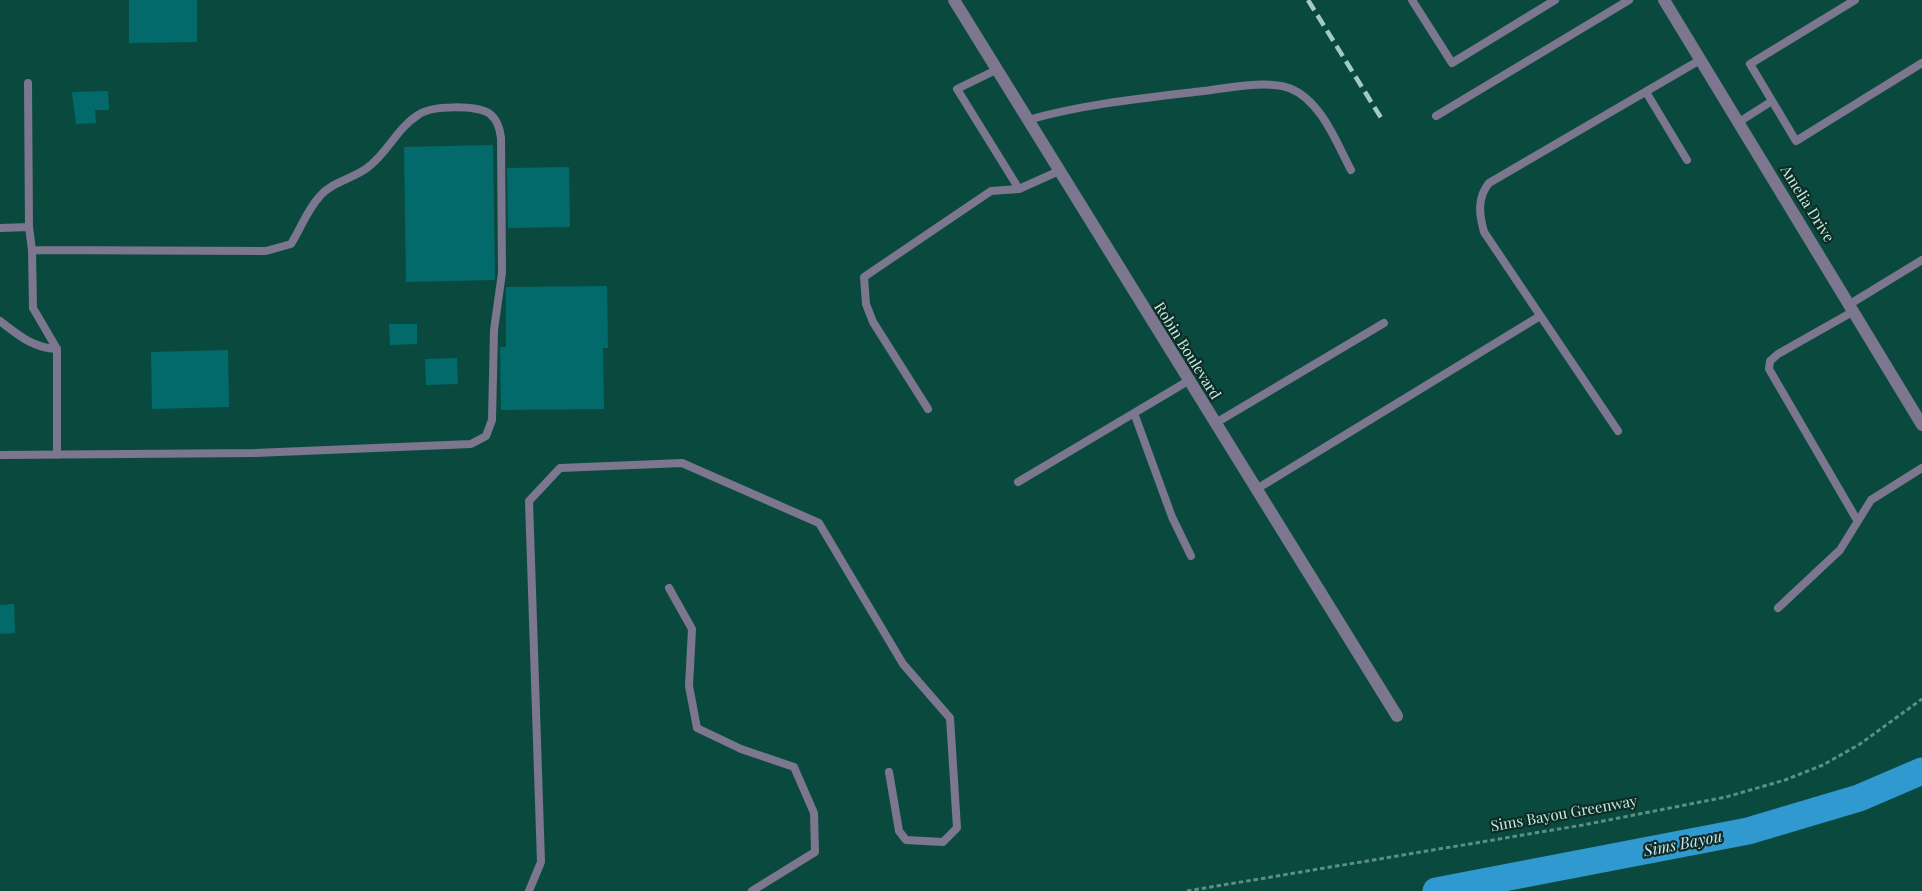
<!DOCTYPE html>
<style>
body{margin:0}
canvas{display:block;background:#0a4a3e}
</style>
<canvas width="1922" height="891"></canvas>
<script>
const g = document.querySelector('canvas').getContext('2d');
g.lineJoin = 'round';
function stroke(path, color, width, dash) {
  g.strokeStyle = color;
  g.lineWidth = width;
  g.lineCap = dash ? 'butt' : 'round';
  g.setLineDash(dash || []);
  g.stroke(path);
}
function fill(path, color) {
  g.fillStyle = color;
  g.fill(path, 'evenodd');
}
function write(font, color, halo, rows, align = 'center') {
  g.font = font + ' "Playfair Display",serif';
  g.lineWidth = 4.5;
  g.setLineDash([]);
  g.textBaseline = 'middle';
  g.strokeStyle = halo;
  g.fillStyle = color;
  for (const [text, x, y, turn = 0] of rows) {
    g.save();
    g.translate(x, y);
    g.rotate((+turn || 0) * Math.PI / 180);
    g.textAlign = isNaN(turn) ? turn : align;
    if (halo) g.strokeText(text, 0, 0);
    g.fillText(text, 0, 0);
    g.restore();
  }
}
const river = new Path2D(`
 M1436,891L1748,831L1859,798L1922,771`);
const building = new Path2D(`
 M129,0H197V42L129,43Z
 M108,91L109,110H95L96,123L76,124L72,92Z
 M493,145L495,280L406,282L404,147Z
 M569,167L570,227L508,228L507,168Z
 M607,286L608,348H603L604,409L501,410L500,347H506V287Z
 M389,324H417V344L390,345Z
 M228,350L229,407L152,409L151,352Z
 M457,358L458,384L426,385L425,359Z
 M14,604L15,633L0,634V605Z`);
const path = new Path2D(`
 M1187,891L1583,825L1726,797L1785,780L1823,765L1860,744L1922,699`);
const lane = new Path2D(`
 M1412,0L1452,63L1555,0
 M1855,0L1750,64L1796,141L1922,63
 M996,70L957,89L1019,189L1059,171
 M1646,92L1687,160
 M1436,116L1629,0
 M1028,120C1084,104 1144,98 1203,91C1229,88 1264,80 1289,88C1321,100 1336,142 1351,170
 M1739,122L1772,101
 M0,228L29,227
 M32,250L33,308L57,349V455
 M1850,304L1922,260
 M1854,311L1778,354L1770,361L1769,369L1857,520
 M0,321C18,335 33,348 57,349
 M928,409L873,322L866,304L864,277L991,191L1019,189
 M1134,413L1172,517L1191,556
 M1214,424L1384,323
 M1618,431L1484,232C1479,214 1477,198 1489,183L1700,60
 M0,455L255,453L471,444L486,436L492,420L494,330L502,273L501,138C500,129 498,120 490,114C476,105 432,105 418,115C397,128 387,154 367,168C352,179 332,182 320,196C307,210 301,228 291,244L266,251L32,250L29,227L28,83
 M1018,482L1188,381
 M1255,490L1540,316
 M669,588L692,629L689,686L697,728L741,749L794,767L814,813L815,852L752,891
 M1778,608L1840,550L1871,500L1922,468
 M529,891L541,862L529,501L560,468L682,463L819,523L903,664L950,718L957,828L943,842L906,840L899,831L889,772`);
const street = new Path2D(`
 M954,0L1397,716
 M1664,0L1922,425`);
const rail = new Path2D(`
 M1308,0L1383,121`);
const streetNames = [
 ["Amelia Drive",1807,204,58],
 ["Robin Boulevard",1187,351,58],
 ["Sims Bayou Greenway",1564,814,-10]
];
const waterNames = [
 ["Sims Bayou",1683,844,-11]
];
stroke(river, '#3099cf', 27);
fill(building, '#026a6b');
stroke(path, '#5b8f84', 3, [4.5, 3]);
stroke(lane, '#7c768e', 8);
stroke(street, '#7c768e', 12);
stroke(rail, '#a2ccc1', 4.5, [12, 6]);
write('15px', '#c7ebe0', '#0c2c25', streetNames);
write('italic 16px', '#c9e3f4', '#0c2c25', waterNames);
</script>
